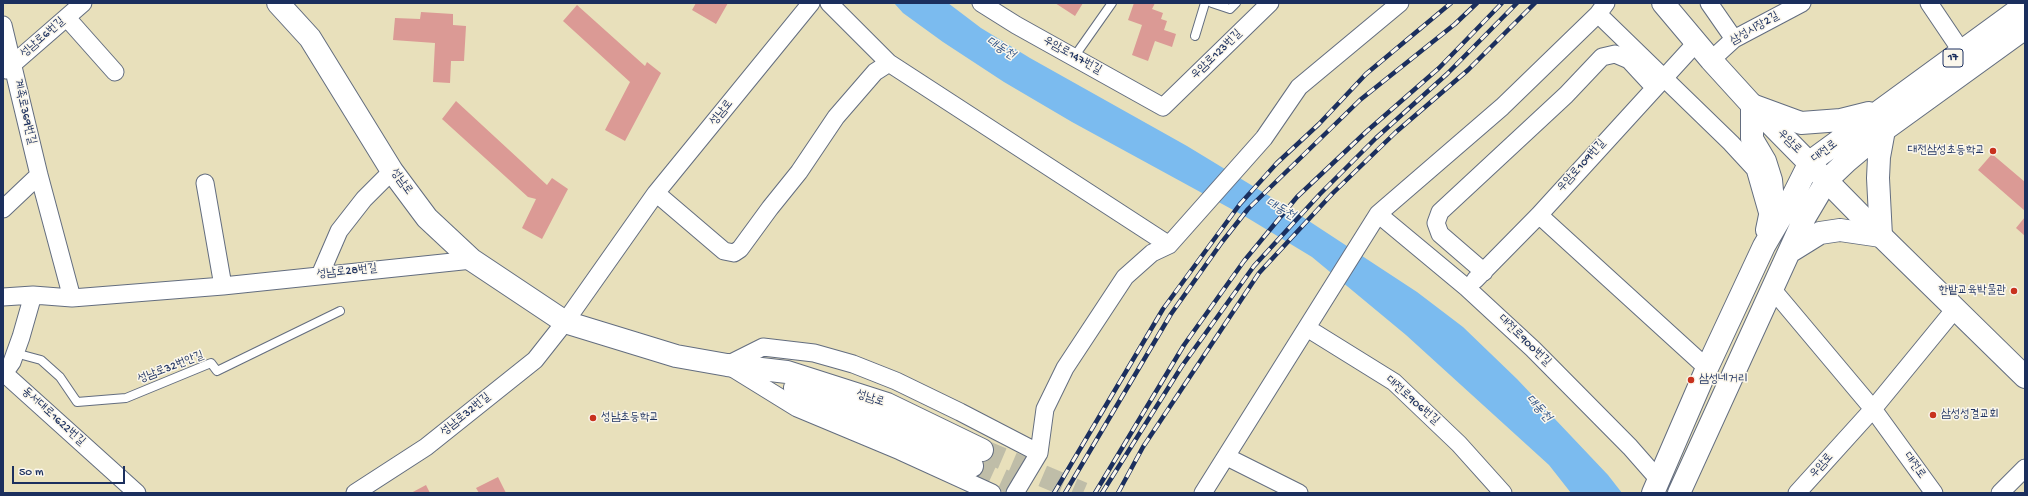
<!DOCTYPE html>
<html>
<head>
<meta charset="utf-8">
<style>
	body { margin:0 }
	#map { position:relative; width:2028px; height:496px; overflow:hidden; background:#e8e0bb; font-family:"Gochi Hand",sans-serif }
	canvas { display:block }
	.frame { position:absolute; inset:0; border:4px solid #1b2f5e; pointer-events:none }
	.scale { position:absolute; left:12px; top:466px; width:113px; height:18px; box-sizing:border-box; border:2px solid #1b2f5e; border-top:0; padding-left:5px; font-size:12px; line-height:14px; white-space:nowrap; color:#1b2f5e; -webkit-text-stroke:3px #fbf7ec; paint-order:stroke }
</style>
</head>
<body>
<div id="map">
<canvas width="2028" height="496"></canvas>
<div class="frame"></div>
<div class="scale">50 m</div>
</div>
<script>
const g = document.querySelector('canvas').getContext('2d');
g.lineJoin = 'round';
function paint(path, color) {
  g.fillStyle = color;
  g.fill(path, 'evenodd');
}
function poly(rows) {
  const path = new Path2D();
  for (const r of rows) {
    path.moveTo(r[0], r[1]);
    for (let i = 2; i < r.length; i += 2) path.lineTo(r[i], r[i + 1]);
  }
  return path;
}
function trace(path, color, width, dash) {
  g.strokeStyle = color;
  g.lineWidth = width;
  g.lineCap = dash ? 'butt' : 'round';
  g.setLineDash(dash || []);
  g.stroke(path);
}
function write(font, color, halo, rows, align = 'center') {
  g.font = font + ' "Gochi Hand","Poor Story",sans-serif';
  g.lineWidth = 3;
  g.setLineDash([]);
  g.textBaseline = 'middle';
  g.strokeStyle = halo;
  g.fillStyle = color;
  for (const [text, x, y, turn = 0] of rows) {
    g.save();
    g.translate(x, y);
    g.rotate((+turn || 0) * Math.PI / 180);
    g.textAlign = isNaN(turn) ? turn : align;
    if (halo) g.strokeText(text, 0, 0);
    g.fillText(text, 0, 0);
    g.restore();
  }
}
paint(poly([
	[894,3,948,3,981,28,1030,58,1187,146,1289,208,1417,292,1463,327,1517,379,1608,475,1622,493,1571,493,1549,465,1406,335,1312,257,1246,217,1072,122,1004,82,943,42,903,13]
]), '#7bbbef');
paint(poly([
	[696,3,728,3,716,24,692,10],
	[1055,3,1083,3,1075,16],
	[1134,3,1155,3,1152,9,1163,13,1161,19,1167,21,1164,30,1176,34,1172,47,1155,41,1148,61,1132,55,1142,25,1128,20],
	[577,5,645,66,647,62,661,73,625,141,605,130,630,82,563,21],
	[421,12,453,14,453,25,466,26,464,61,451,61,450,83,433,82,435,43,393,40,395,18,420,19],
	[456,101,547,185,552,178,568,189,542,239,522,228,536,199,528,197,442,119],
	[1992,154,2025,182,2025,211,1978,170],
	[2025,217,2025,236,2016,228],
	[498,477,506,493,479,493,476,488],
	[426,485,430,493,411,493]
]), '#db9a95');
trace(poly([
	[982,450,1083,493],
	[972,466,1032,493]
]), '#bfbda8', 22, [22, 11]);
const lane = poly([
	[1212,3,1230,9,1236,3],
	[1195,36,1205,3],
	[1074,57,1112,3],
	[15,353,41,360,60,377,77,402,126,398,211,363,217,371,340,311]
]);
const street = poly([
	[829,3,889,63,1169,245],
	[981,3,1016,25,1163,107,1270,3],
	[1709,3,1734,39],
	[1929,3,1962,52],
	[1598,14,1731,143,1755,169,1767,211],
	[67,18,115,72],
	[3,25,39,175,72,298],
	[1711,60,1734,39,1802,3],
	[6,70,83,3],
	[205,183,223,286],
	[656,193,724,251,734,253,740,249,770,208,799,172,836,117,875,72,889,63],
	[3,209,39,175],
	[1378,214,1467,288,1533,349,1630,447,1659,480],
	[1539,215,1707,368],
	[1484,272,1440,234,1436,223,1440,212,1566,95,1602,57,1615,54,1629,60,1654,87],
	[320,275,339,231,364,199,392,171],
	[1475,280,1539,215,1696,43],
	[1773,290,1873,409,1934,493],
	[3,297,33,295,72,298,223,286,472,260],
	[1307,328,1394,382,1459,444,1503,493],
	[727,365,763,347,814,353,853,364,896,381,960,412,1039,453],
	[729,366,797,408,900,451,992,493],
	[5,374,137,493],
	[3,375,12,362,21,337,33,295],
	[1227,457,1299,493],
	[355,493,426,447,535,360,565,322,656,193,811,3],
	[1015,493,1039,453,1045,409,1065,368,1125,277,1152,253,1169,245,1264,138,1299,87,1400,3],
	[1203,493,1378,214,1502,107,1598,14,1606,3],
	[1797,493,1873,409,1955,309],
	[2000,493,2025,468]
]);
const secondary = poly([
	[278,3,310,38,392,171,427,218,472,260,565,322,676,356,727,365,787,372,887,404,982,450],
	[1663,3,1711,60,1752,105,1881,236,2025,377],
	[795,388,879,422,972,466]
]);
const primary = poly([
	[1767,230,1773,201,1771,180,1765,161,1752,139,1752,105,1801,123,1841,120,1869,113],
	[1791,251,1820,233,1840,230,1881,236,1878,178,1879,157,1884,130],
	[1653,493,1707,368,1764,246,1791,200,1810,162,2025,5],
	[1679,493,1805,217,1827,180,1847,161,1884,130,2025,28]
]);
trace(lane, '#636d7f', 10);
trace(street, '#636d7f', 19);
trace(secondary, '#636d7f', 24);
trace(primary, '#636d7f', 24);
trace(lane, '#fff', 8);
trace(street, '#fff', 17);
trace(secondary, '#fff', 22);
trace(primary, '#fff', 22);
const rail = poly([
	[1054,493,1163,309,1240,204,1277,163,1319,124,1366,74,1451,3],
	[1065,493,1171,314,1222,242,1248,209,1360,100,1455,24,1477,3],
	[1095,493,1184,345,1244,261,1297,197,1367,131,1439,68,1502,3],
	[1102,493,1182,366,1254,266,1320,194,1376,138,1447,74,1517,3],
	[1118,493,1143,447,1259,273,1333,193,1396,132,1468,70,1535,3]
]);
trace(rail, '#1b2f5e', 4.5);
trace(rail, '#fbf7ec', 3, [9]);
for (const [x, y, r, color] of [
	[1993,151,4,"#c8321e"],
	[2014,291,4,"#c8321e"],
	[1691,380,4,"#c8321e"],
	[1933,415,4,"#c8321e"],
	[593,418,4,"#c8321e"]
]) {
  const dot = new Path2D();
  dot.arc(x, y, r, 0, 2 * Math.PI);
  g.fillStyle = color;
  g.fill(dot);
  trace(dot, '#fbf7ec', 1.5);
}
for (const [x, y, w] of [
	[1953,58,20]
]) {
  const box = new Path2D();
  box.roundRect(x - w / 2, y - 9, w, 18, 3);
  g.fillStyle = '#fbf7ec';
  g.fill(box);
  trace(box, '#1b2f5e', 1);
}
write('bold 11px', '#1b2f5e', null, [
	["17",1953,58]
]);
write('12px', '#1b2f5e', '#fbf7ec', [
	["삼성시장2길",1755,29,-30],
	["성남로6번길",43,38,-41],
	["우암로123번길",1217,55,-44],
	["우암로147번길",1072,56,29],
	["계족로369번길",24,112,77],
	["성남로",722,113,-51],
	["우암로",1789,142,45],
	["대전로",1825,152,-38],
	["우암로109번길",1582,166,-48],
	["성남로",401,182,54],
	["성남로28번길",347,272,-6],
	["대전로900번길",1524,341,44],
	["성남로32번안길",171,368,-21],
	["성남로",870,399,18],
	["대전로906번길",1412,401,41],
	["성남로32번길",466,415,-39],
	["동서대로1622번길",53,417,42],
	["우암로",1822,466,-48],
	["대전로",1914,466,54]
]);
write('12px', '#1b2f5e', '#fbf7ec', [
	["대전삼성초등학교",1985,151,"right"],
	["한밭교육박물관",2006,291,"right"],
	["삼성네거리",1699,380],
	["삼성성결교회",1941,415],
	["성남초등학교",601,418]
], 'left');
write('italic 13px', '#38598a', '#fbf7ec', [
	["대동천",1000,49,32],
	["대동천",1280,210,29],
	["대동천",1538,409,47]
]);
</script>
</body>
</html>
